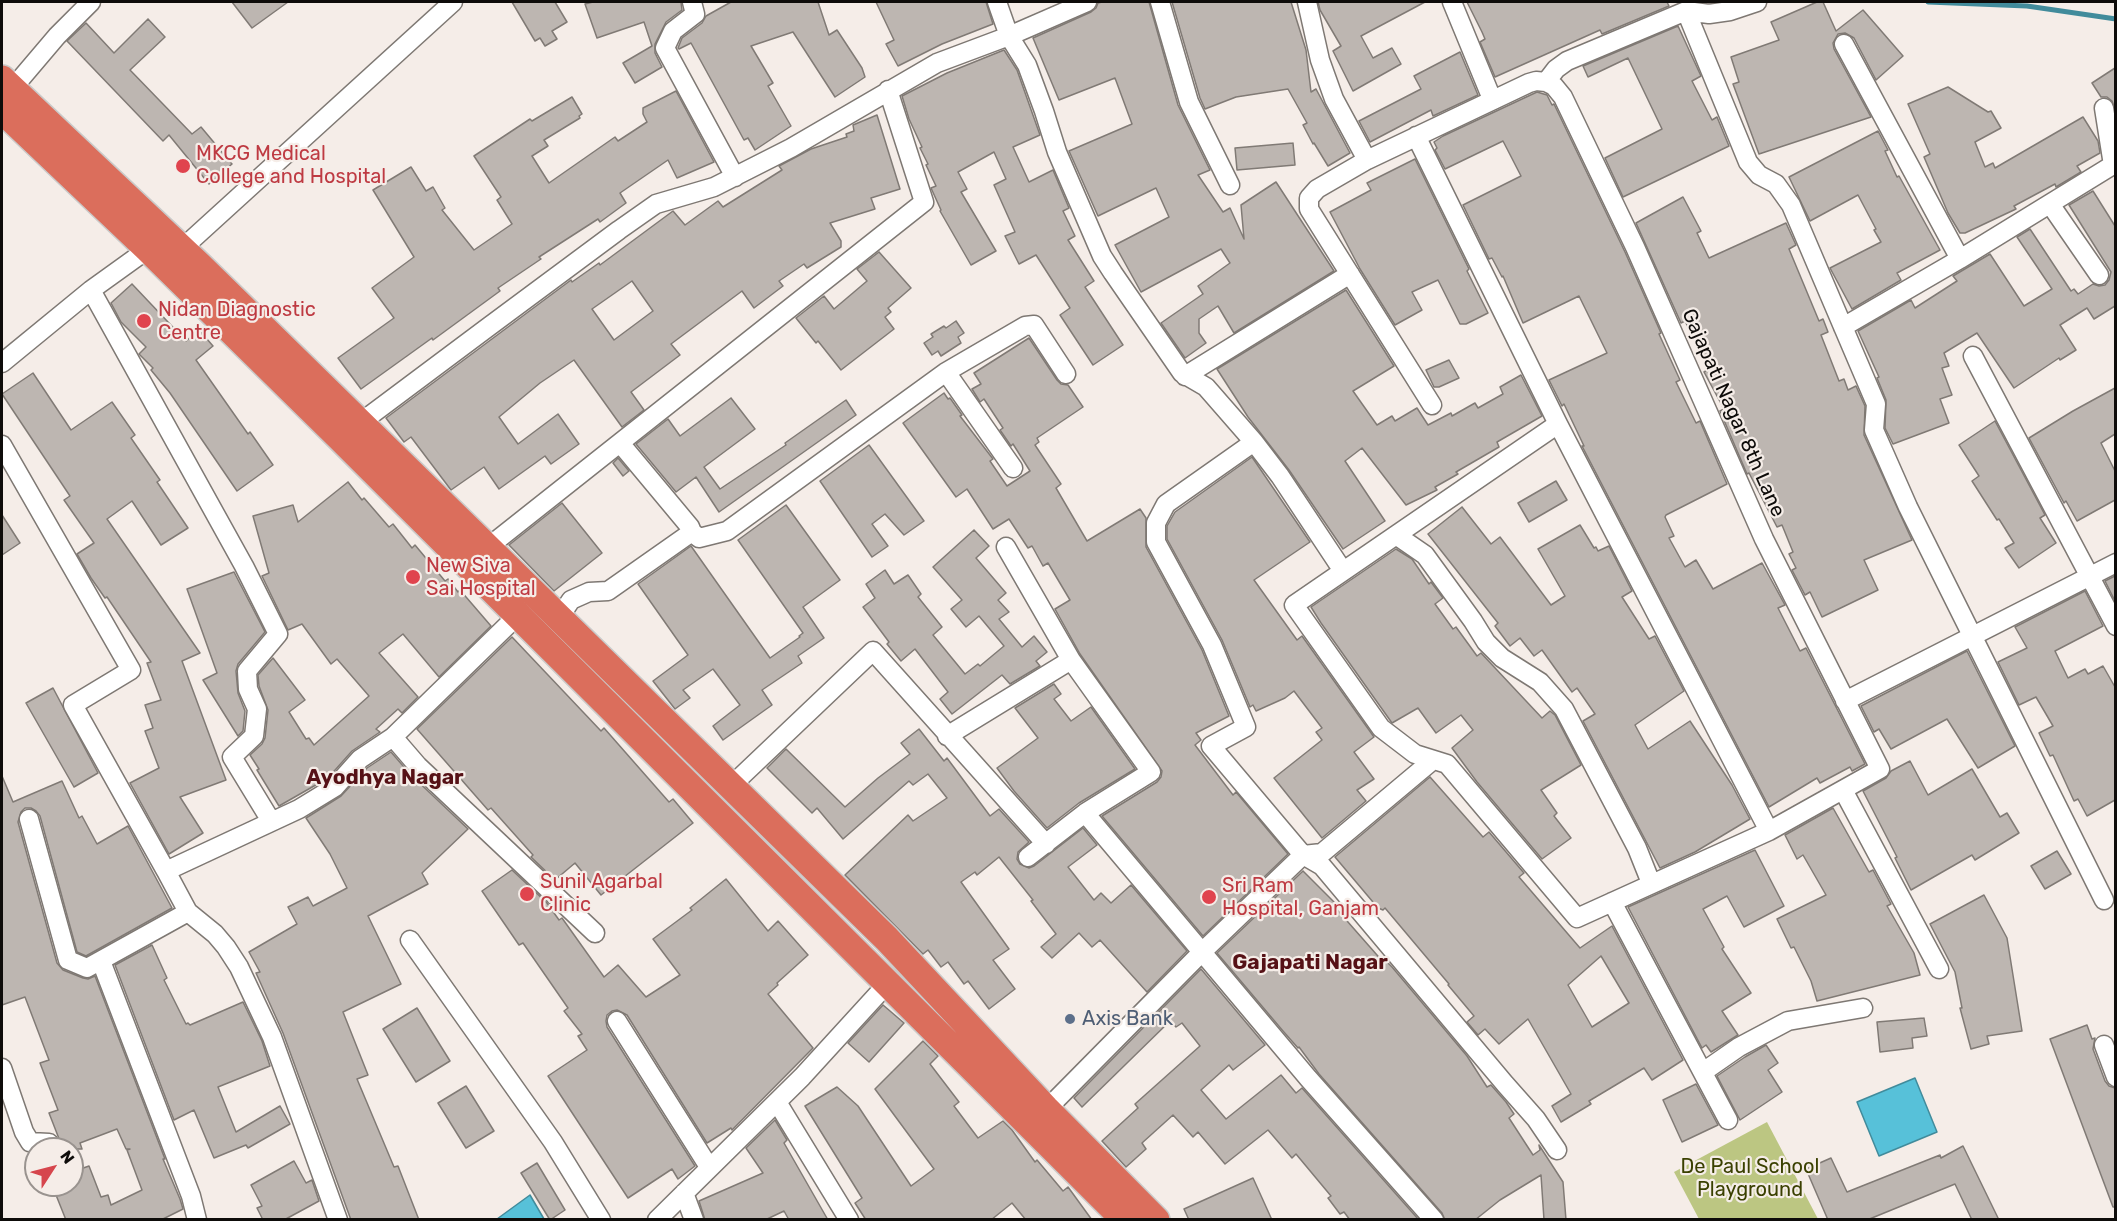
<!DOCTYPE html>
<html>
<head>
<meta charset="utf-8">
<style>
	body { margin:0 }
	#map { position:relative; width:2117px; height:1221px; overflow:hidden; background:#f5ede8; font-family:Rubik,sans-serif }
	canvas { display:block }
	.frame { position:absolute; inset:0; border:3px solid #0e0c0a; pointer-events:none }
	.north { position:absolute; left:24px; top:1137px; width:60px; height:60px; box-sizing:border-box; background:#f5ede8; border:2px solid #99938f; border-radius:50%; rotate:54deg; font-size:16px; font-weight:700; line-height:24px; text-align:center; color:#0e0c0a }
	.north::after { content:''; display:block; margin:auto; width:21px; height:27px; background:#d6464d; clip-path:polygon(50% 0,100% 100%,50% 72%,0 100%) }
</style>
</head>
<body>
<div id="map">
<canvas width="2117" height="1221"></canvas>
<div class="frame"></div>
<div class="north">N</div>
</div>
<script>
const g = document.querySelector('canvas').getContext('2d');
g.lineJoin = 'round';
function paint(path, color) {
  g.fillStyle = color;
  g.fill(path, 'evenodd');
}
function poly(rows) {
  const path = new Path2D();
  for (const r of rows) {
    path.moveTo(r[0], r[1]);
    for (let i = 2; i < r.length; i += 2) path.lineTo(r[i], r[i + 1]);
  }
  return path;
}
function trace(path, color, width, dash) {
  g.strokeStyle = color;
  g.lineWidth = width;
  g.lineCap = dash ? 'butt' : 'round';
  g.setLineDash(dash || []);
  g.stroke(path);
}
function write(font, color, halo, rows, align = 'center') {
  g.font = font + ' Rubik,sans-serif';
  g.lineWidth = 4.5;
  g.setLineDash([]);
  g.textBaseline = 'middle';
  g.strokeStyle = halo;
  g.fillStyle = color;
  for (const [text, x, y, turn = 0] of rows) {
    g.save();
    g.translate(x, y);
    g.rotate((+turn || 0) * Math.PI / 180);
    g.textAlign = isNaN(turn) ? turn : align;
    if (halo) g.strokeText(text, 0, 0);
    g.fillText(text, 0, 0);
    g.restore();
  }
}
paint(poly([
	[1767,1122,1818,1219,1699,1219,1674,1172]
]), '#bcc682');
const water = poly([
	[1915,1078,1937,1132,1879,1156,1857,1102,1915,1078],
	[530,1195,544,1219,497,1219,530,1195]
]);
paint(water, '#57c1d9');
trace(water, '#418b9b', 1.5);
trace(poly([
	[1928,2,2027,6,2116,19]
]), '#418b9b', 5);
const building = poly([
	[232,2,288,2,252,28,232,2],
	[512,2,555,2,567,22,552,31,557,39,545,46,540,38,535,41,512,2],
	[593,2,681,2,682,10,666,22,655,44,655,53,662,67,635,83,623,63,652,46,644,22,597,38,585,4,593,2],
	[731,2,818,2,829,35,837,30,862,68,865,77,835,97,793,32,751,46,773,83,768,86,791,126,755,150,748,138,744,140,691,43,679,49,678,48,682,38,702,23,706,16,731,2],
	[876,2,986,2,993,24,942,44,898,66,886,44,894,40,876,2],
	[1102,2,1149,2,1178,105,1210,170,1198,175,1223,212,1230,208,1244,239,1241,205,1276,182,1334,271,1234,333,1218,306,1199,319,1199,333,1206,343,1185,358,1161,323,1203,294,1198,286,1230,263,1221,249,1141,292,1115,245,1169,217,1156,188,1098,216,1069,151,1132,124,1115,78,1059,100,1033,38,1091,12,1096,8,1098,3,1102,2],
	[1172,2,1291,2,1306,50,1311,92,1316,89,1350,153,1328,166,1314,143,1313,144,1303,125,1307,123,1288,89,1236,97,1205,109,1200,98,1172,2],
	[1318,2,1425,2,1361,36,1373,58,1392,48,1401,64,1353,91,1333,51,1341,46,1320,10,1318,2],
	[1467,2,1667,2,1669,6,1602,34,1600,30,1495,77,1480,42,1485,39,1482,32,1467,2],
	[1817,2,1823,2,1836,31,1863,10,1903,56,1876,80,1854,38,1845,33,1838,34,1833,43,1834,49,1871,117,1759,154,1733,84,1739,82,1731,57,1779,40,1771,22,1817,2],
	[148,19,165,37,130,70,192,134,201,127,232,164,209,184,169,135,163,141,67,41,86,23,114,53,148,19],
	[1678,26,1701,76,1692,81,1712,120,1717,117,1729,146,1623,197,1605,158,1662,129,1628,58,1588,77,1583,66,1678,26],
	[1004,50,1017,70,1040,135,1013,147,1029,182,1053,170,1069,208,1063,211,1075,236,1068,240,1094,281,1085,287,1123,345,1093,365,1060,315,1070,308,1036,255,1019,264,1005,236,1015,232,994,185,1006,179,994,152,958,172,967,189,961,192,996,251,971,265,940,211,941,210,931,188,936,186,926,165,928,164,920,148,922,147,909,119,902,96,947,73,1004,50],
	[1460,52,1478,95,1433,116,1431,110,1370,142,1359,121,1421,89,1414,76,1460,52],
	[2115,68,2115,109,2112,101,2107,97,2101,97,2092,83,2115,68],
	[1948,87,1988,112,1991,111,2001,128,1975,142,1985,167,1993,163,1995,168,2083,117,2098,141,2100,153,2077,166,2081,172,2056,187,2055,184,2014,206,2016,209,1965,233,1960,233,1948,213,1924,157,1930,154,1908,104,1948,87],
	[676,91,714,162,677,178,668,160,620,193,626,203,600,222,598,219,539,257,541,259,498,288,500,291,433,340,432,338,361,389,338,358,394,318,372,288,414,257,373,190,411,167,426,191,433,187,445,208,442,210,474,250,512,224,497,200,501,197,474,156,530,119,532,121,572,97,582,114,579,116,580,118,544,140,548,146,532,156,549,183,615,137,618,141,647,122,643,114,643,108,676,91],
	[1537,92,1547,95,1552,105,1554,104,1625,252,1661,333,1659,334,1680,380,1676,382,1696,423,1700,421,1727,484,1666,515,1665,517,1674,536,1669,538,1685,567,1696,560,1713,589,1762,563,1785,605,1778,608,1800,651,1806,648,1865,764,1852,771,1850,767,1820,783,1817,778,1769,807,1582,446,1584,446,1564,404,1562,406,1549,380,1607,353,1579,296,1523,323,1503,276,1502,277,1492,258,1489,259,1463,205,1521,176,1503,141,1445,169,1435,150,1437,148,1434,142,1443,136,1537,92],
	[877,115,900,189,871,198,875,209,830,223,841,241,841,247,807,268,804,264,779,281,783,286,754,308,742,291,671,344,680,355,631,392,644,410,622,427,574,360,540,383,499,417,518,444,558,414,579,444,551,464,545,456,499,489,484,467,451,490,411,437,404,442,386,418,571,280,572,282,599,263,600,265,673,211,685,225,718,201,723,207,782,170,779,166,811,149,847,137,846,134,854,131,853,125,877,115],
	[632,281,653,311,614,340,592,309,632,281],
	[1878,131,1888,150,1885,151,1897,177,1899,176,1940,250,1897,273,1901,280,1852,309,1830,268,1881,242,1874,230,1876,229,1858,195,1810,221,1789,177,1878,131],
	[1293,143,1295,165,1237,170,1235,148,1293,143],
	[1415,159,1469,269,1467,271,1488,313,1466,324,1460,324,1438,280,1412,292,1422,310,1395,325,1360,269,1330,212,1371,190,1367,183,1415,159],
	[2093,191,2115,226,2115,306,2094,319,2087,308,2060,325,2076,350,2060,360,2059,358,2014,388,1977,333,1944,353,1949,366,1942,368,1952,395,1940,399,1949,423,1893,444,1885,428,1886,400,1877,378,1879,377,1858,331,1911,300,1915,308,1957,281,1953,276,1990,254,2024,306,2052,289,2017,237,2030,229,2071,291,2074,289,2078,294,2093,284,2099,286,2105,285,2109,280,2111,272,2069,205,2093,191],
	[1683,197,1701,231,1697,233,1709,258,1786,223,1796,245,1789,249,1819,321,1823,319,1828,332,1821,335,1839,381,1844,379,1848,390,1856,386,1865,406,1864,435,1912,540,1864,560,1878,590,1822,617,1810,592,1805,595,1792,570,1796,568,1789,554,1793,552,1782,525,1777,527,1749,473,1747,474,1720,411,1724,409,1704,372,1709,369,1685,321,1681,323,1636,223,1683,197],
	[879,252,911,288,888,308,891,312,885,317,894,329,841,370,818,341,816,343,796,318,824,296,834,309,867,281,857,269,879,252],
	[132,284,186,341,199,330,213,346,196,360,248,434,250,432,273,465,237,491,170,393,151,370,153,368,139,354,146,347,121,322,111,303,132,284],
	[1346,290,1394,366,1353,391,1377,425,1392,416,1395,421,1417,408,1428,425,1451,413,1452,416,1475,403,1478,408,1503,394,1500,387,1521,375,1542,416,1497,442,1499,447,1456,472,1458,474,1435,487,1437,490,1406,505,1362,448,1345,461,1385,521,1343,549,1289,470,1248,417,1217,369,1346,290],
	[956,321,964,333,958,337,961,343,941,356,938,351,932,355,924,343,933,337,931,334,944,326,946,328,956,321],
	[1029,338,1057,380,1061,384,1068,385,1083,407,1037,438,1039,442,1035,445,1061,484,1056,488,1087,541,1140,509,1146,518,1146,547,1202,650,1229,716,1196,733,1201,740,1195,745,1233,795,1236,792,1288,854,1203,936,1102,816,1157,782,1161,777,1162,771,1080,654,1055,609,1070,600,1048,563,1043,566,1032,546,1028,548,1009,519,993,529,967,489,956,497,903,423,944,393,948,399,950,398,962,415,960,416,993,459,990,461,1007,486,1030,471,1013,444,1011,446,1000,430,1003,428,984,399,980,402,972,389,981,384,974,373,1029,338],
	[1449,360,1459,378,1439,387,1434,387,1426,370,1449,360],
	[33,373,71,430,112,402,135,435,131,438,160,480,157,482,188,528,161,545,132,501,107,519,200,653,182,661,226,780,180,797,203,833,169,854,130,783,159,768,145,731,153,728,145,705,161,700,147,663,151,662,107,597,105,598,91,578,77,554,94,543,64,500,70,496,2,394,33,373],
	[2115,388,2115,434,2101,443,2115,471,2115,500,2077,521,2066,501,2064,503,2029,438,2073,411,2115,388],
	[731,398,755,429,704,467,720,489,786,445,785,443,846,400,856,415,719,512,696,477,676,492,636,444,668,419,680,436,731,398],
	[1995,421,2045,515,2040,518,2056,543,2019,568,2005,548,2014,543,1999,519,1997,520,1972,481,1979,476,1959,445,1995,421],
	[869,445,924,521,904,535,885,514,872,524,888,546,872,557,820,481,869,445],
	[1252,457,1310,542,1254,580,1297,640,1302,636,1374,737,1354,752,1374,779,1357,790,1366,801,1322,838,1274,778,1322,740,1316,732,1322,728,1294,691,1285,698,1256,711,1253,705,1250,707,1222,640,1167,539,1167,526,1175,512,1252,457],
	[618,458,629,471,623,476,613,463,618,458],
	[1556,481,1567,500,1529,522,1518,503,1556,481],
	[348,482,362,500,364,498,389,527,393,524,412,548,415,545,445,581,448,579,458,592,460,590,491,626,439,677,403,634,379,653,418,697,402,713,398,709,376,729,380,732,352,751,328,778,279,806,257,770,259,769,250,755,262,744,265,738,268,710,259,686,258,675,273,658,305,700,289,712,306,739,309,738,314,745,369,696,337,659,331,664,302,624,288,630,262,576,269,573,253,516,293,505,298,522,348,482],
	[562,503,602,553,554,591,509,545,562,503],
	[786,505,840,580,803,607,824,638,798,656,802,663,762,690,772,705,723,740,713,726,740,705,713,669,683,690,690,698,675,709,653,681,688,655,638,584,691,546,770,658,800,637,799,636,803,633,738,540,786,505],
	[1462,507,1491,544,1500,537,1551,605,1565,596,1538,549,1580,525,1594,548,1596,547,1598,551,1609,546,1632,591,1622,597,1649,639,1655,636,1684,691,1635,725,1648,749,1690,721,1732,785,1750,819,1695,852,1660,868,1583,721,1595,714,1577,688,1572,692,1542,650,1534,656,1520,638,1510,646,1495,626,1498,623,1428,534,1462,507],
	[2,515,20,543,2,555,2,515],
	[974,530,989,546,976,558,1006,593,998,600,1009,612,999,619,1022,647,1034,636,1047,652,1036,661,1040,666,1010,684,1002,675,952,714,940,699,948,692,915,649,901,661,887,644,889,642,863,607,875,598,866,584,885,570,894,584,908,575,921,594,918,597,942,627,933,635,965,674,978,664,980,666,1004,646,979,616,966,627,951,609,962,600,933,567,974,530],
	[1396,549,1412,559,1429,584,1431,582,1443,598,1435,604,1453,629,1456,627,1477,656,1481,653,1542,718,1550,711,1555,715,1581,765,1541,790,1557,813,1554,816,1571,838,1542,859,1477,782,1452,748,1473,730,1461,715,1436,733,1418,708,1392,723,1321,623,1311,607,1396,549],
	[234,572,265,632,238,664,236,671,238,693,245,711,243,731,238,736,203,680,217,673,187,589,234,572],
	[2115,576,2115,601,2105,581,2115,576],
	[2085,591,2103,626,2055,651,2068,678,2085,669,2088,674,2103,666,2115,687,2115,800,2087,816,2078,799,2074,801,2053,755,2050,756,2039,733,2053,726,2036,697,2019,705,1998,662,2027,648,2015,627,2085,591],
	[512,637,601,731,604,728,669,802,673,799,693,823,601,895,575,863,555,880,531,857,533,855,491,808,488,810,417,729,512,637],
	[1967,651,2015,746,1978,768,1947,719,1891,749,1879,729,1874,732,1861,706,1967,651],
	[1054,684,1061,694,1054,699,1071,721,1091,707,1135,769,1079,803,1047,828,1014,791,997,768,1038,738,1015,708,1054,684],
	[53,688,98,773,74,787,26,703,53,688],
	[919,729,944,761,947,758,990,816,999,809,1029,842,1018,852,1017,859,1020,864,1029,868,1034,866,1083,828,1097,845,1068,867,1094,900,1101,893,1111,903,1131,885,1187,951,1147,992,1100,940,1092,947,1079,933,1052,958,1041,947,1056,934,1031,901,1033,900,999,857,977,875,975,872,961,882,1009,949,993,960,1015,989,989,1009,968,981,964,984,948,962,941,967,928,950,923,954,845,875,908,815,913,821,947,798,928,774,913,785,909,781,843,839,817,808,812,813,767,768,786,749,845,807,878,778,910,754,901,743,919,729],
	[391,752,410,774,468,829,422,873,428,884,368,916,401,984,343,1012,368,1075,357,1079,394,1167,398,1166,419,1220,351,1220,283,1033,256,973,260,972,249,952,297,924,288,907,308,897,313,906,347,888,330,854,306,818,341,796,367,768,391,752],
	[1910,761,1928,795,1972,769,2000,817,2007,813,2019,833,1975,860,1972,855,1911,890,1895,858,1897,857,1863,791,1886,778,1891,771,1910,761],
	[2,776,13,802,62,781,79,818,82,816,97,844,128,826,172,908,86,956,77,952,40,816,36,811,31,808,25,808,21,812,18,822,57,963,63,970,83,978,88,979,95,976,165,1159,163,1159,180,1199,183,1209,161,1220,66,1220,52,1185,72,1185,72,1172,89,1166,101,1197,108,1195,111,1205,142,1190,127,1150,130,1149,126,1149,117,1129,80,1143,82,1149,63,1149,49,1113,58,1110,40,1063,49,1060,25,997,2,1005,2,776],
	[1430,777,1483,837,1489,832,1524,873,1519,877,1580,948,1612,926,1683,1060,1652,1080,1644,1068,1589,1101,1591,1104,1561,1122,1552,1106,1571,1094,1528,1019,1499,1044,1485,1029,1478,1035,1467,1022,1474,1016,1448,985,1449,984,1385,908,1383,910,1378,908,1335,857,1430,777],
	[1601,956,1629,1003,1592,1027,1568,985,1601,956],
	[1833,808,1869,872,1873,870,1891,904,1887,906,1914,953,1920,975,1817,1001,1811,981,1794,947,1791,948,1777,919,1826,895,1803,855,1797,859,1785,835,1833,808],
	[1755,850,1784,906,1744,927,1727,896,1703,909,1724,947,1722,949,1751,993,1722,1011,1738,1035,1711,1052,1706,1045,1702,1048,1628,907,1755,850],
	[2057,851,2071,874,2045,889,2031,866,2057,851],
	[512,870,547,903,559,920,562,918,604,977,618,965,646,997,680,975,653,939,692,910,690,908,726,879,768,931,778,921,808,955,777,983,778,985,768,994,813,1048,732,1130,731,1128,707,1143,627,1015,617,1010,612,1011,607,1015,606,1021,607,1027,695,1166,678,1179,672,1169,628,1198,548,1076,587,1050,578,1036,582,1034,564,1011,568,1008,523,943,519,945,482,891,512,870],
	[1303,871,1335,903,1333,905,1384,963,1386,961,1392,967,1467,1056,1487,1087,1491,1085,1506,1102,1514,1114,1509,1118,1533,1155,1540,1150,1539,1145,1563,1182,1566,1220,1544,1220,1541,1175,1500,1200,1475,1220,1445,1220,1442,1213,1319,1074,1299,1047,1298,1048,1283,1031,1217,953,1303,871],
	[1984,895,2007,938,2022,1031,1987,1036,1989,1044,1971,1049,1960,1008,1962,1008,1955,972,1930,924,1984,895],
	[152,945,167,978,164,980,186,1024,188,1023,190,1025,243,1002,262,1041,270,1066,218,1087,236,1132,280,1106,290,1124,248,1148,246,1145,214,1158,194,1110,174,1120,115,965,152,945],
	[1201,969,1265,1045,1233,1070,1229,1065,1201,1090,1226,1119,1281,1075,1296,1093,1302,1088,1419,1220,1350,1220,1344,1212,1340,1214,1328,1198,1331,1196,1296,1154,1292,1158,1268,1130,1225,1164,1198,1132,1193,1137,1173,1115,1142,1143,1146,1149,1126,1167,1102,1141,1138,1108,1135,1104,1200,1046,1182,1023,1176,1027,1170,1021,1082,1107,1074,1098,1201,969],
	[883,1005,904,1023,869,1062,848,1043,883,1005],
	[417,1008,450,1061,416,1082,383,1029,417,1008],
	[1924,1018,1927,1036,1912,1038,1913,1048,1880,1052,1877,1022,1924,1018],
	[2087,1025,2092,1039,2095,1038,2093,1049,2105,1081,2109,1086,2115,1088,2115,1207,2113,1207,2050,1039,2087,1025],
	[923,1041,938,1056,930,1064,959,1102,954,1106,978,1138,1003,1121,1012,1130,1035,1162,1037,1160,1063,1191,1068,1187,1092,1220,1026,1220,1012,1203,991,1220,866,1220,855,1203,862,1198,805,1106,837,1087,858,1106,911,1186,934,1169,875,1089,923,1041],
	[1766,1045,1778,1063,1768,1070,1782,1092,1740,1120,1717,1076,1745,1057,1766,1045],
	[1696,1084,1718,1125,1682,1142,1663,1100,1696,1084],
	[466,1086,494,1131,466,1148,438,1103,466,1086],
	[775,1120,787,1140,784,1143,828,1220,789,1220,784,1211,765,1220,705,1220,699,1201,763,1173,746,1148,775,1120],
	[1963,1146,1999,1220,1972,1220,1955,1184,1867,1220,1828,1220,1806,1169,1831,1158,1847,1192,1940,1155,1941,1158,1963,1146],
	[294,1161,306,1183,312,1180,319,1201,284,1220,263,1220,257,1208,262,1206,251,1185,294,1161],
	[537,1163,565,1210,550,1220,521,1173,537,1163],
	[1253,1178,1272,1220,1189,1220,1184,1209,1253,1178]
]);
paint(building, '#bdb6b1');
trace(building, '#807a75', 1.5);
const minor = poly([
	[692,2,695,14,673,31,665,48,735,177],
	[997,2,1009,36,1027,65,1044,111,1057,152,1102,256,1113,273,1182,373,1206,387,1254,442,1280,476,1343,571],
	[1160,2,1189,102,1230,185],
	[1307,2,1320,60,1334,99,1367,160],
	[1452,2,1492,99],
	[1686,11,1709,14,1730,11,1757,2],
	[1844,44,1960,259],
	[1546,82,1556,69,1567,61,1686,11,1748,162,1759,175,1776,184,1791,205,1876,404,1874,430,1908,507,2104,900],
	[12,89,57,36,91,2],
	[1416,136,1558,424,1769,831],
	[2050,204,2099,275],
	[175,255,453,2],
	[91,290,244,566,278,634,247,671,248,689,257,709,254,736,232,757,271,821],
	[1843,327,1960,259,2113,165,2104,108],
	[1973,356,2116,626],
	[2,363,91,290,148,249,150,239],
	[946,372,1013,468],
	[1185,376,1350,274],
	[1432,405,1309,209,1309,198,1317,189,1367,160,1529,83,1536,81,1546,82,1554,86,1563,97,1635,247,1764,539,1880,769,1769,831,1577,918,1447,764,1415,754,1381,728,1294,605,1558,424],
	[353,430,360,423,487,328,619,230,656,204,714,187,791,148,937,63,1009,36,1087,2],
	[1254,442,1166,504,1156,523,1156,542,1212,645,1246,727,1211,746,1303,855,1322,866,1505,1084,1536,1119,1557,1150],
	[620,443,690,527,692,532,699,538,727,531,946,372,1025,326,1034,325,1066,374],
	[2,445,131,670,73,705,166,871],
	[1396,535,1425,555,1473,621,1486,642,1502,658,1540,682,1564,709,1637,848,1651,883],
	[487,548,924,202,888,90],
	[559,618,571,600,589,592,608,591,692,532],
	[1071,660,1151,772,1085,813],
	[1845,701,2116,563],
	[947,736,1071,660,1006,547],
	[393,737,418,766,595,933],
	[731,786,873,651,1046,844],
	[1843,790,1939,969],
	[29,819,68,960,87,968,188,912],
	[1028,857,1085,813,1308,1078,1434,1220],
	[1612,902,1728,1120],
	[410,940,553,1142,601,1220],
	[101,961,191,1196,197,1220],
	[617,1021,709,1167],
	[2104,1045,2116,1077],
	[2,1068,24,1132,30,1142,49,1143],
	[1703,1072,1739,1047,1788,1021,1863,1008],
	[777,1102,849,1220],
	[1040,1116,1202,952,1303,855,1322,853,1433,760],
	[684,1193,694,1220],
	[338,1220,272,1037,239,967,226,947,215,934,188,912,166,871,299,809,335,787,360,759,393,737,518,615],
	[657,1220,802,1077,887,984]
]);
const highway = poly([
	[2,79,200,266,887,939,1046,1109,1156,1220],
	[2,110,148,249,338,436,1125,1220]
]);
trace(minor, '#7e7873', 21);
trace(highway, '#cacac9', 30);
trace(minor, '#fff', 18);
trace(highway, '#db6e5c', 27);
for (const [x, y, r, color] of [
	[183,166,8,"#e0444e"],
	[144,321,8,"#e0444e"],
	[413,577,8,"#e0444e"],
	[527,894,8,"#e0444e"],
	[1209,897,8,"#e0444e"],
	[1070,1019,6,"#5c6f8a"]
]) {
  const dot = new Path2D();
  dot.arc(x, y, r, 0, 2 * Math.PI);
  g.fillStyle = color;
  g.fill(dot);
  trace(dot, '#f5ede8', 2);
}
write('20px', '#be3a42', '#f5ede8', [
	["MKCG Medical",196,154],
	["College and Hospital",196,177],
	["Nidan Diagnostic",158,310],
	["Centre",158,333],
	["New Siva",426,566],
	["Sai Hospital",426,589],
	["Sunil Agarbal",540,882],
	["Clinic",540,905],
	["Sri Ram",1222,886],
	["Hospital, Ganjam",1222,909]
], 'left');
write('20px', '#0e0c0a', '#f5ede8', [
	["Gajapati Nagar 8th Lane",1733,413,66]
]);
write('20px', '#4e5e75', '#f5ede8', [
	["Axis Bank",1082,1019]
], 'left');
write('20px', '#3a4001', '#f5ede8', [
	["De Paul School",1750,1167],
	["Playground",1750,1190]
]);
write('bold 21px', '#561116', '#f5ede8', [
	["Ayodhya Nagar",385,778],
	["Gajapati Nagar",1310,963]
]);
</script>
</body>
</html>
